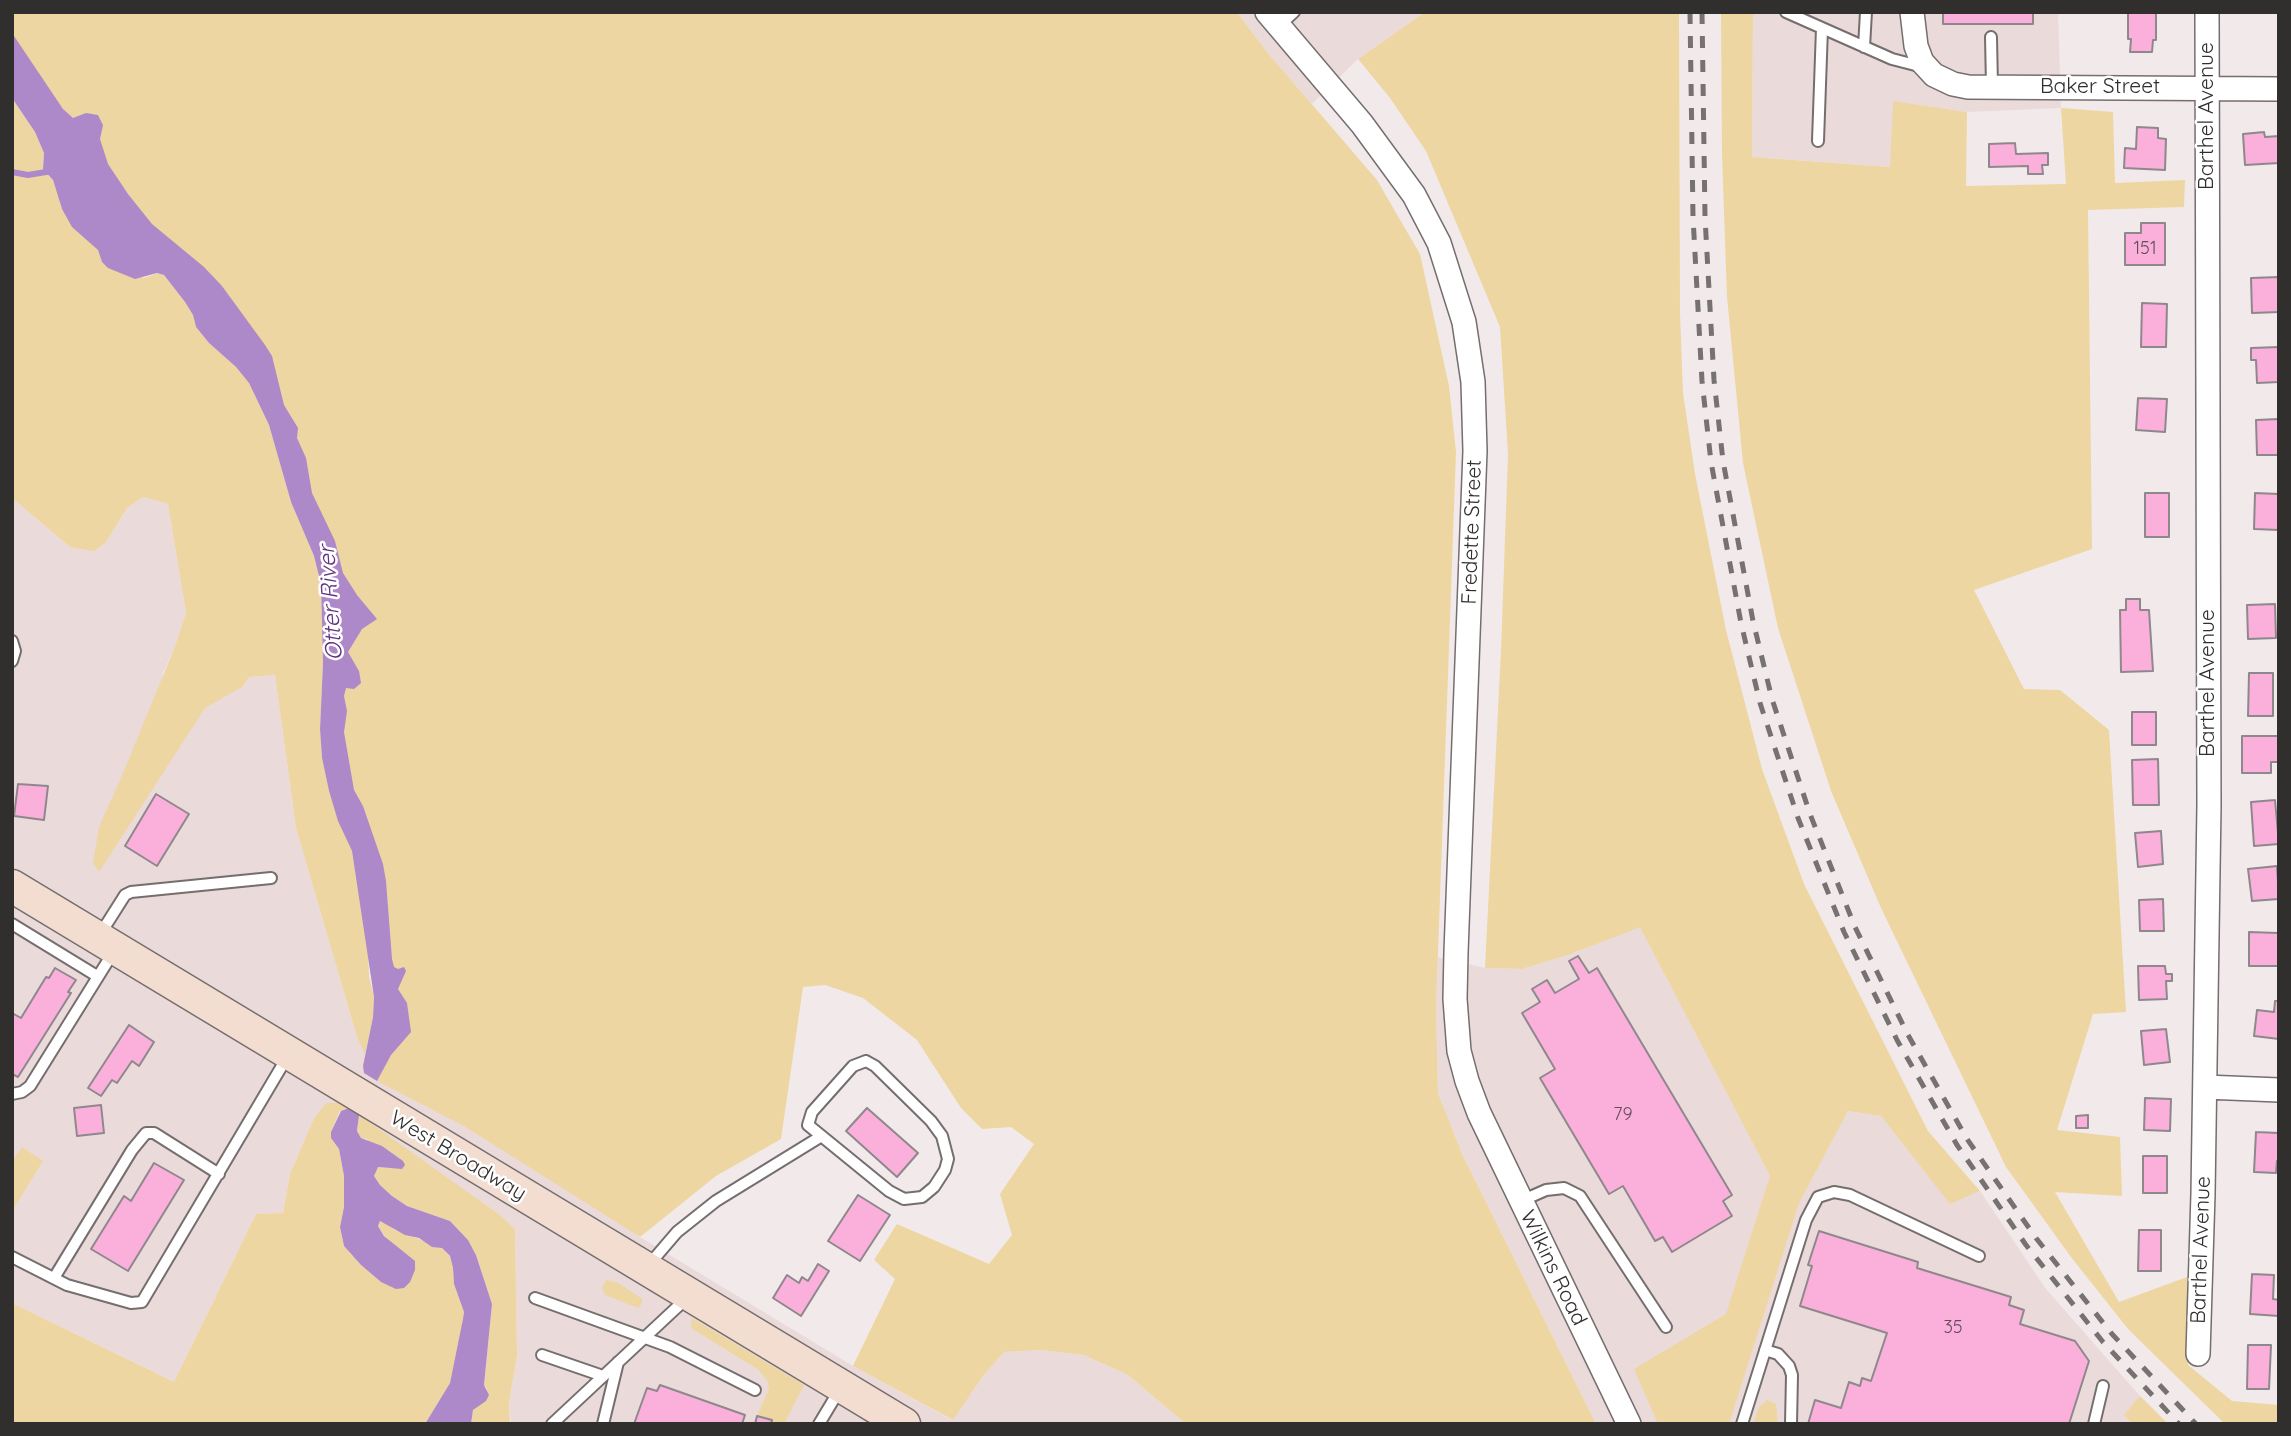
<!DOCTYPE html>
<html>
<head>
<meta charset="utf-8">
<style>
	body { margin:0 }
	#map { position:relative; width:2291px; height:1436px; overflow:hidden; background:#f2eaea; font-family:Quicksand,sans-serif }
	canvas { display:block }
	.frame { position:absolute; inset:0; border:14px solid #312e2e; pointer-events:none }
</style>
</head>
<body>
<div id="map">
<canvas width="2291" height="1436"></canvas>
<div class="frame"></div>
</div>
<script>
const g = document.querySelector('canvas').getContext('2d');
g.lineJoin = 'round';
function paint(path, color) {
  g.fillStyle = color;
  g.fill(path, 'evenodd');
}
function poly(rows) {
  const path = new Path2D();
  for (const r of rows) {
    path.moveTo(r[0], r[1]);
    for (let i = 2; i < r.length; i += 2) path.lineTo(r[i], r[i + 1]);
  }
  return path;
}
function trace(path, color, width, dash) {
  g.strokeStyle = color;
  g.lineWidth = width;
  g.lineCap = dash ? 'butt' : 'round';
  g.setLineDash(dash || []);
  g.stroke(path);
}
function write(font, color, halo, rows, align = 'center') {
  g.font = font + ' Quicksand,sans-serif';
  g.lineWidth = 5;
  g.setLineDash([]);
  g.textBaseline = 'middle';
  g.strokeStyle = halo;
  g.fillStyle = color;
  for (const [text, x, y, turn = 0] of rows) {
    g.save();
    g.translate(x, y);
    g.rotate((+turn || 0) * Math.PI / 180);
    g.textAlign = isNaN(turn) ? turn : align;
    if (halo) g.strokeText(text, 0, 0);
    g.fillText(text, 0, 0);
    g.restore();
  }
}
paint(poly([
	[1237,12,1425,12,1358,59,1312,104,1267,52],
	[1753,12,2058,12,2061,108,1967,112,1898,102,1891,167,1752,157],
	[143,497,168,504,186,613,174,649,162,675,241,687,249,677,275,675,296,828,357,1037,365,1055,640,1237,853,1366,952,1420,983,1376,1004,1352,1040,1350,1084,1355,1128,1375,1186,1424,511,1424,509,1403,517,1356,515,1229,500,1215,332,1103,313,1120,290,1174,283,1213,256,1214,174,1382,12,1303,12,498,70,547,106,542,127,508],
	[1640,926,1770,1176,1799,1202,1848,1111,1881,1116,1950,1203,1980,1191,2046,1289,2140,1396,2168,1424,1596,1424,1463,1156,1438,1093,1436,1008,1438,957,1485,968,1522,969,1568,955]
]), '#ebdada');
paint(poly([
	[12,12,1237,12,1267,52,1377,180,1420,254,1449,386,1456,452,1436,1008,1438,1093,1463,1156,1596,1424,1186,1424,1128,1375,1084,1355,1040,1350,1004,1352,983,1376,953,1420,853,1366,895,1279,874,1260,897,1224,989,1264,1012,1235,1000,1194,1034,1144,1011,1127,982,1129,961,1108,917,1040,863,998,825,985,803,987,781,1139,716,1176,640,1237,464,1126,377,1081,381,1072,389,1009,335,776,337,630,272,380,12,66],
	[1425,12,1679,12,1680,313,1683,393,1695,474,1726,630,1762,769,1804,884,1928,1131,1980,1191,1950,1204,1881,1116,1848,1111,1799,1203,1729,1424,1658,1424,1634,1369,1726,1314,1770,1176,1640,927,1568,955,1522,969,1485,968,1501,651,1508,454,1500,327,1426,151,1390,98,1358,59],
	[1721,12,1753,12,1752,157,1890,167,1893,101,1967,112,1966,186,2066,184,2061,108,2113,112,2115,183,2185,180,2184,207,2088,210,2092,549,1974,590,2024,689,2060,690,2109,730,2126,1012,2093,1014,2057,1130,2120,1137,2122,1196,2055,1192,2119,1302,2187,1277,2188,1365,2232,1401,2279,1405,2279,1424,2225,1424,2128,1329,2071,1257,2006,1167,1881,908,1831,791,1778,628,1743,463,1727,297,1722,155],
	[12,98,35,132,44,153,43,169,53,180,62,209,98,250,102,262,144,278,158,273,164,275,185,302,193,315,196,327,209,343,236,367,249,383,269,425,291,502,314,556,321,584,323,663,320,729,322,758,329,791,339,821,352,851,368,950,369,976,374,997,373,1017,365,1055,357,1037,296,828,275,675,249,677,242,687,205,708,99,872,93,863,99,827,121,778,174,649,186,613,168,504,143,497,127,508,106,542,94,551,70,547,12,498],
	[326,1103,341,1103,349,1108,340,1111,331,1132,331,1138,339,1149,344,1176,344,1207,340,1227,344,1246,361,1265,381,1282,395,1246,384,1235,378,1226,380,1221,385,1222,395,1230,442,1248,450,1257,453,1268,454,1284,464,1312,461,1335,450,1383,425,1424,12,1424,12,1303,174,1382,256,1214,283,1213,290,1174,313,1120],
	[359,1115,500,1215,515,1229,517,1356,509,1403,510,1424,471,1424,473,1410,479,1405,487,1389,484,1385,492,1304,476,1255,468,1240,450,1221,407,1206,392,1196,380,1185,374,1176,375,1171,378,1167,390,1168,367,1139,361,1138,357,1131],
	[22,1147,43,1161,12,1211,12,1162],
	[606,1280,618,1283,638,1296,642,1299,641,1305,638,1308,605,1295,602,1288],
	[692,1318,804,1385,784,1424,771,1424,772,1420,757,1416,769,1389,768,1382,759,1370,691,1328],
	[2140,1396,2168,1424,2133,1424,2124,1415],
	[1767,1400,1776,1404,1778,1424,1753,1424,1759,1407]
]), '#edd6a1');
paint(poly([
	[12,33,63,109,73,118,86,113,98,115,103,125,100,139,108,164,128,194,152,224,204,267,222,286,265,345,272,356,284,405,298,428,297,438,306,458,312,493,335,541,343,573,357,595,377,619,362,629,348,652,359,671,361,683,354,689,346,688,344,696,347,711,344,732,354,790,363,806,383,864,386,881,392,959,394,967,398,969,404,967,406,971,398,989,407,1003,411,1032,391,1055,377,1081,364,1073,363,1066,373,1017,374,997,352,851,338,821,329,791,322,758,320,729,323,663,321,584,314,556,291,502,269,425,249,383,236,367,209,343,196,327,193,315,185,302,164,275,157,273,135,279,108,268,102,262,98,250,72,227,62,209,53,180,43,169,44,153,35,132,12,98],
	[349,1108,359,1115,357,1131,361,1138,382,1146,403,1161,405,1165,402,1169,378,1167,374,1176,380,1185,392,1196,407,1206,450,1221,468,1240,476,1255,492,1304,484,1385,489,1395,486,1401,473,1410,471,1424,425,1424,450,1383,463,1319,464,1312,454,1284,453,1268,450,1256,442,1248,432,1247,419,1238,405,1235,380,1221,378,1226,384,1236,415,1261,415,1270,410,1282,404,1288,396,1289,381,1282,361,1265,344,1246,340,1227,344,1207,344,1176,339,1149,331,1138,331,1132,341,1111]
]), '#ad89ca');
trace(poly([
	[12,172,28,175,52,171]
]), '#ad89ca', 6);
const building = poly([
	[1943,12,2033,12,2033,24,1943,24,1943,12],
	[2128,12,2156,12,2156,40,2153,40,2152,52,2130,52,2131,39,2128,39,2128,12],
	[2137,127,2158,128,2158,138,2166,139,2165,170,2124,168,2125,148,2136,149,2137,127],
	[2264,132,2265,137,2279,136,2279,163,2245,165,2243,134,2264,132],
	[2015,143,2016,154,2048,153,2048,165,2042,165,2043,174,2028,174,2028,166,1989,167,1989,144,2015,143],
	[2141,223,2165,223,2165,265,2125,265,2125,233,2141,233,2141,223],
	[2279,277,2279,312,2252,313,2251,278,2279,277],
	[2142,303,2167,304,2166,347,2141,347,2142,303],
	[2279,347,2279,382,2257,383,2256,360,2251,360,2251,348,2279,347],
	[2138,398,2167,399,2165,432,2136,430,2138,398],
	[2279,419,2279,455,2257,455,2256,420,2279,419],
	[2145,493,2169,493,2169,537,2145,537,2145,493],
	[2255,493,2279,494,2279,530,2254,529,2255,493],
	[2126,599,2140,599,2140,610,2149,610,2153,671,2121,672,2120,610,2126,610,2126,599],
	[2275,604,2276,638,2248,639,2247,605,2275,604],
	[2249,673,2273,673,2273,716,2248,716,2249,673],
	[2132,712,2156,712,2156,745,2132,745,2132,712],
	[2242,736,2279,736,2279,762,2271,762,2271,773,2242,773,2242,736],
	[2158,759,2159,805,2133,805,2132,760,2158,759],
	[18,784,48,786,44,820,14,816,18,784],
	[156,794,189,814,157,866,125,846,156,794],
	[2275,800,2279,844,2254,846,2251,802,2275,800],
	[2161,831,2163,864,2138,867,2135,833,2161,831],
	[2277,866,2279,899,2252,901,2248,869,2277,866],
	[2163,899,2164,931,2140,931,2139,900,2163,899],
	[2249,932,2278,933,2278,966,2249,966,2249,932],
	[1578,956,1589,973,1597,968,1732,1195,1723,1201,1732,1216,1672,1252,1663,1237,1655,1241,1623,1186,1609,1194,1540,1078,1555,1069,1522,1013,1540,1002,1532,989,1547,980,1555,993,1579,979,1569,961,1578,956],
	[2138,966,2165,966,2166,974,2172,974,2172,981,2166,981,2167,999,2139,1000,2138,966],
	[55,968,76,980,68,992,71,993,18,1077,12,1074,12,1013,21,1018,46,977,49,978,55,968],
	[2275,1001,2279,1001,2279,1039,2254,1036,2257,1010,2274,1012,2275,1001],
	[129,1025,154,1042,139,1066,132,1061,117,1083,112,1080,101,1096,88,1088,129,1025],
	[2166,1029,2170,1062,2144,1065,2141,1031,2166,1029],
	[2145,1098,2171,1099,2170,1131,2144,1130,2145,1098],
	[101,1105,104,1133,77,1136,74,1108,101,1105],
	[867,1108,918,1153,897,1177,846,1131,867,1108],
	[2088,1115,2088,1128,2076,1128,2076,1116,2088,1115],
	[2256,1132,2279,1133,2279,1161,2277,1161,2276,1173,2254,1172,2256,1132],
	[2143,1156,2167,1156,2167,1193,2143,1193,2143,1156],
	[154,1163,184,1180,128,1271,91,1249,124,1196,131,1201,154,1163],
	[858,1195,890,1215,860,1261,828,1241,858,1195],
	[2139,1230,2161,1230,2161,1271,2138,1271,2139,1230],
	[1819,1231,1918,1262,1917,1268,2011,1297,2009,1305,2024,1310,2020,1324,2075,1341,2089,1361,2069,1424,1808,1424,1815,1400,1841,1408,1849,1382,1860,1386,1862,1378,1871,1381,1887,1333,1800,1306,1812,1266,1808,1265,1819,1231],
	[818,1264,829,1271,801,1316,773,1298,787,1275,799,1283,802,1277,808,1281,818,1264],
	[2252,1274,2274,1275,2273,1299,2279,1300,2279,1316,2250,1314,2252,1274],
	[2248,1345,2271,1345,2269,1389,2247,1389,2248,1345],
	[660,1385,745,1415,742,1424,634,1424,647,1388,657,1391,660,1385],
	[757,1416,772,1420,771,1424,755,1424,757,1416]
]);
paint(building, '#fab0db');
trace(building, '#8e888c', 2);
const lane = poly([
	[1786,12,1892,59,1923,67],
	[1279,26,1294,12],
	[1991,37,1992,87],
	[1864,47,1866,12],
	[1818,141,1822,28],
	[12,641,15,651,12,661],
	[12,924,97,976],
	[99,936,125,895,131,892,271,878],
	[866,1061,875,1066,931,1121,942,1136,948,1159,945,1170,934,1187,922,1197,904,1199,889,1191,808,1125,812,1112,853,1066,866,1061],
	[12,1094,22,1092,30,1086,114,951],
	[1521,1201,1546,1190,1564,1188,1580,1196,1666,1327],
	[12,1257,67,1285,131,1303,142,1302,289,1054],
	[647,1267,677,1232,716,1201,820,1137],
	[54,1278,132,1150,146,1133,154,1133,219,1174],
	[535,1298,670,1347,755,1390],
	[1765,1350,1778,1354,1789,1366,1792,1375,1791,1424],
	[542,1355,603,1376],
	[552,1424,688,1297],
	[603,1424,618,1362],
	[819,1424,840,1389],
	[1742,1424,1806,1220,1818,1197,1834,1192,1850,1195,1979,1256],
	[2094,1424,2103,1386]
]);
const street = poly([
	[1267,12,1362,124,1414,195,1439,243,1464,322,1473,382,1475,451,1456,952,1455,999,1459,1051,1467,1081,1479,1113,1629,1424],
	[1912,12,1916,46,1922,62,1934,75,1953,84,1968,87,2279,89],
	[2205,1087,2279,1090],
	[2198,1354,2203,1194,2209,805,2207,12]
]);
const secondary = poly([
	[12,886,904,1424]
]);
trace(lane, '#756e6e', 14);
trace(street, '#756e6e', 26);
trace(secondary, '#756e6e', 35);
trace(lane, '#fff', 10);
trace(street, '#fff', 23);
trace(secondary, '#f2ddd0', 32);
trace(poly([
	[1690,12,1693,217,1702,381,1711,462,1741,623,1760,703,1798,818,1844,932,1897,1040,1957,1145,2026,1245,2103,1342,2179,1424],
	[1702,12,1705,217,1714,380,1723,461,1753,621,1772,699,1810,814,1855,927,1908,1035,1967,1139,2036,1238,2112,1334,2196,1424]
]), '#767272', 5, [12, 12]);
write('18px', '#634e59', null, [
	["151",2145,249],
	["79",1623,1115],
	["35",1953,1328]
]);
write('21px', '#312e2e', '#fff', [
	["Baker Street",2100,87],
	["Barthel Avenue",2207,116,-90],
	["Fredette Street",1472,532,-88],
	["Barthel Avenue",2208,683,-90],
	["West Broadway",458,1156,31],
	["Barthel Avenue",2201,1250,-88],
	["Wilkins Road",1553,1268,64]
]);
write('italic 23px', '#613380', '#fff', [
	["Otter River",331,603,-94]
]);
</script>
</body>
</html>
